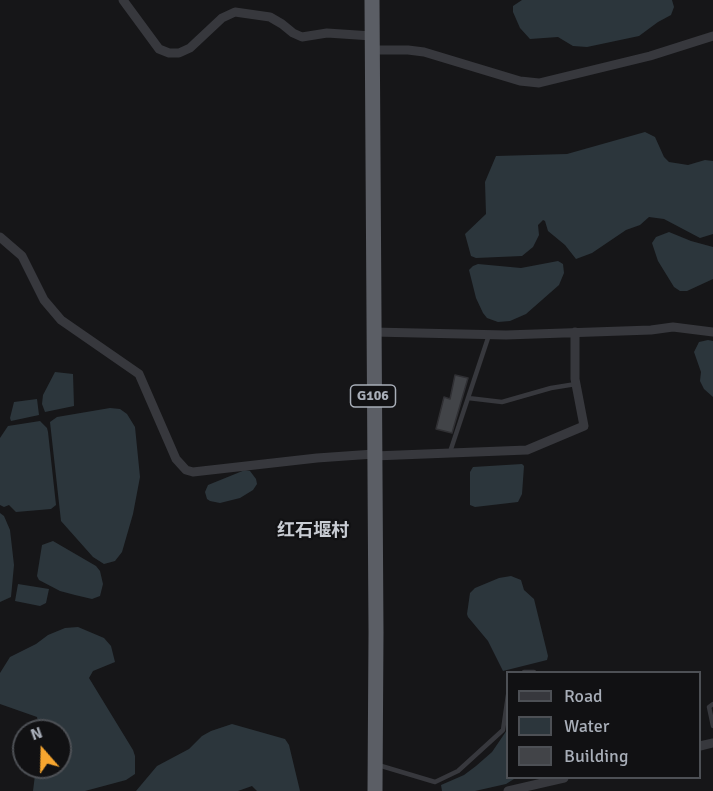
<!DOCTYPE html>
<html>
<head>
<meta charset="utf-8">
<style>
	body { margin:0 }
	#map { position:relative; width:713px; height:791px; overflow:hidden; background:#161618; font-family:Signika,sans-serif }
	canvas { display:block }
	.legend { position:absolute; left:506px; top:671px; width:195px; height:108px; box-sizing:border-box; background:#111113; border:2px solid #4d5055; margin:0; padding:8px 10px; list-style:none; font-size:18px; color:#a8aeb8 }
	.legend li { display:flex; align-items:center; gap:12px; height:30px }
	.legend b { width:30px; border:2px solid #4d5055 }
	.north { position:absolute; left:12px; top:719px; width:60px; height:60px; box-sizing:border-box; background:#111113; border:2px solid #4d5055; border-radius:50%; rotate:340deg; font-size:16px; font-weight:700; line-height:24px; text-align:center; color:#a8aeb8 }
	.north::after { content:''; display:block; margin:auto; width:21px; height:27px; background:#f7a62f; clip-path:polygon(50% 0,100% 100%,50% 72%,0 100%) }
</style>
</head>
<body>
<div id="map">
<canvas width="713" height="791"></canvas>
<ul class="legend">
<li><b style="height:8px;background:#37383d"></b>Road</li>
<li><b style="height:16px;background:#2c363c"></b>Water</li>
<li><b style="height:16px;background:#424448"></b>Building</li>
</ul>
<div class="north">N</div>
</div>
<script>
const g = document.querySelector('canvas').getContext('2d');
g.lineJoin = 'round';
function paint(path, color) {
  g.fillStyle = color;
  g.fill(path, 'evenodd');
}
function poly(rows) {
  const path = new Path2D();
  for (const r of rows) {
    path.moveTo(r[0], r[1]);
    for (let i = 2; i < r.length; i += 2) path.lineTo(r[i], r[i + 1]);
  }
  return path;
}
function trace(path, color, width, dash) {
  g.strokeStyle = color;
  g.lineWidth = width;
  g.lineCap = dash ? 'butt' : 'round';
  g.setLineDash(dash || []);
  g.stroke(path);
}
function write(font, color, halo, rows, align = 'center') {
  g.font = font + ' Signika,"Noto Sans SC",sans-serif';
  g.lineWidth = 4.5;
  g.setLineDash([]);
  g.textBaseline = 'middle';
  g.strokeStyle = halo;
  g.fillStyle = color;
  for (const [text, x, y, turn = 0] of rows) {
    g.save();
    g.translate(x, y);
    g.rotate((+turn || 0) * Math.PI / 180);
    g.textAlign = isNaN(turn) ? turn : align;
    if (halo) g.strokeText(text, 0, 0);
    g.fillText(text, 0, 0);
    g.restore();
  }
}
paint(poly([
	[522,0,672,0,674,7,671,15,658,22,639,36,587,47,573,46,558,37,530,39,520,28,513,12,513,6],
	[645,132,655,137,664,157,669,162,688,165,705,160,713,161,713,234,700,238,664,219,649,217,640,225,626,230,592,253,576,259,565,245,548,231,545,221,543,220,538,225,539,235,533,247,522,256,476,258,471,256,465,234,486,214,485,182,496,156,567,154],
	[669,232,691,241,713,247,713,279,687,291,680,291,674,287,658,261,652,243,656,237],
	[558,261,563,264,564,273,559,285,526,314,510,321,498,322,487,318,483,313,476,298,469,270,473,266,478,264,521,268],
	[708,340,713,341,713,397,704,389,700,381,701,372,694,352,699,342],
	[55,372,73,374,74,406,45,412,42,404,43,395],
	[37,399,39,415,11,421,10,418,14,402],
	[110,408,120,409,127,414,135,427,140,477,133,514,122,552,115,561,104,564,93,557,61,521,50,422,57,417],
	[40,421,47,428,48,432,56,505,51,509,16,512,9,505,4,507,0,505,0,438,8,426],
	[522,464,524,466,522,494,518,502,475,507,470,505,470,472,473,467],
	[245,470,250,471,256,479,257,484,253,490,240,498,220,503,210,501,207,499,205,492,208,485],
	[0,513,4,516,10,530,14,565,11,597,0,602],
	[53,541,96,566,100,571,103,584,100,596,92,599,75,595,60,591,39,580,37,576,42,545],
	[511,576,521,580,524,590,534,599,548,656,547,660,503,671,488,641,468,617,467,614,470,593,475,588,499,578],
	[18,584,49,589,46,603,40,606,15,601],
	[78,627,104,638,111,646,115,662,93,671,89,678,133,750,135,756,135,774,126,780,85,791,33,791,36,767,60,767,60,731,40,731,37,717,0,704,0,673,10,657,36,644,48,635,65,628],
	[232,724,285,739,289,745,300,791,257,791,252,786,238,791,136,791,157,766,189,749,202,736,211,731],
	[507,730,508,778,516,778,514,779,506,784,475,791,442,791,441,785,464,775,476,766,492,752]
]), '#2c363c');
const building = poly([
	[455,375,468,378,452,433,436,429,444,397,450,399,455,375]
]);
paint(building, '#424448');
trace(building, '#303034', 1.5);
trace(poly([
	[468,398,502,402,551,388,576,384],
	[450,452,489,335],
	[524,672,534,672],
	[713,704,709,707,713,726],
	[378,765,435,782,458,771,503,730,508,695]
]), '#37383d', 4.5);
trace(poly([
	[123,0,159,49,169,53,179,53,190,48,222,18,235,12,270,17,282,24,293,33,302,37,327,33,372,36],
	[372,50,408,50,424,52,520,81,539,83,650,56,713,36],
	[0,237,22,256,44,300,61,320,139,374,176,459,186,470,193,472,317,458,374,454],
	[373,332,506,335,651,330,673,327,713,332],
	[374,456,527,450,584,426,575,379,575,332],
	[700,746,713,743],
	[508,791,564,778]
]), '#37383d', 9);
trace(poly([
	[372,0,376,632,375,791]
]), '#5b5e65', 15);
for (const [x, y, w] of [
	[373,396,45]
]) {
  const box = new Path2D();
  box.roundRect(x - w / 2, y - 11, w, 22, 4.5);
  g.fillStyle = '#111113';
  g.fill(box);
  trace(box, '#a8aeb8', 1.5);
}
write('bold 14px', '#a8aeb8', null, [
	["G106",373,396]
]);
write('bold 18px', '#c9cdd4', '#111113', [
	["红石堰村",313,531]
]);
</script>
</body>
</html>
